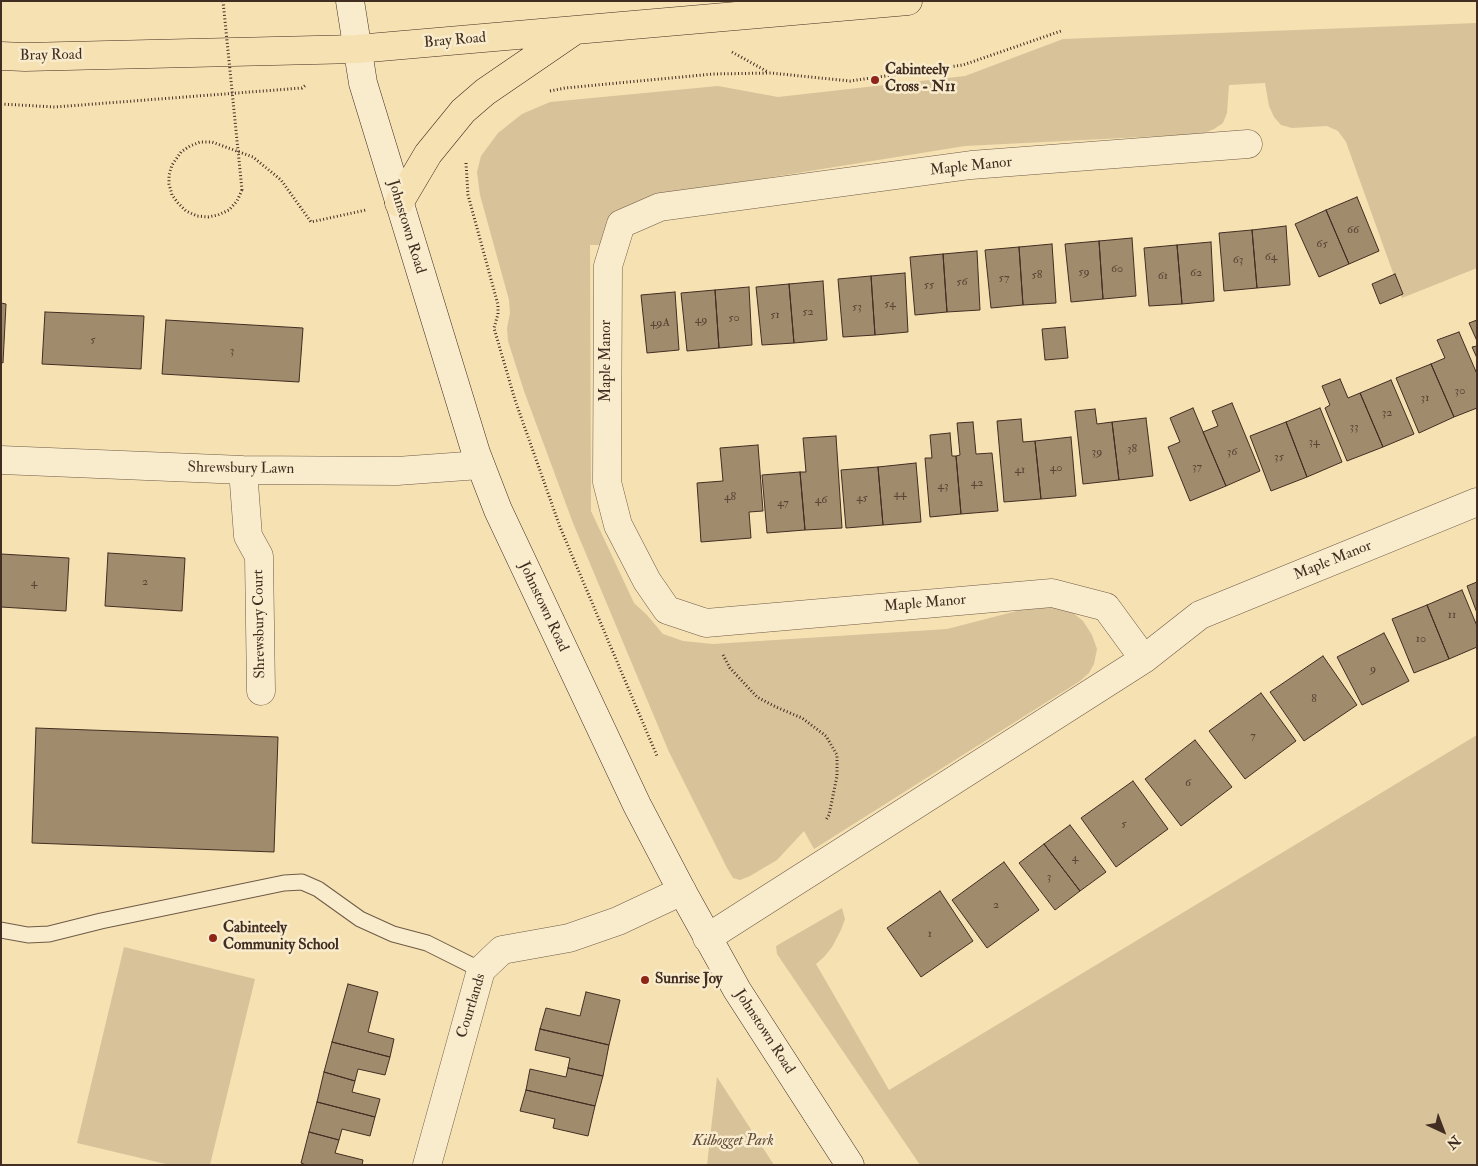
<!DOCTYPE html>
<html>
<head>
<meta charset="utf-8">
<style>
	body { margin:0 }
	#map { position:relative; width:1478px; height:1166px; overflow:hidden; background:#f6e1b2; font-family:"IM FELL Double Pica",serif }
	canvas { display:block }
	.frame { position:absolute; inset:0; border:2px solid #422d22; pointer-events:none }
	.north { position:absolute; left:1418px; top:1106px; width:50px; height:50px; -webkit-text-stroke:4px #f9eccd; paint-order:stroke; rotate:137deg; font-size:14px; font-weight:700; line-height:20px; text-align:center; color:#422d22 }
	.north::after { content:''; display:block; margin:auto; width:18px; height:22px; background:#422d22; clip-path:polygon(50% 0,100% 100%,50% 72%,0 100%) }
</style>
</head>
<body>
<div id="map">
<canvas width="1478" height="1166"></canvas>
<div class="frame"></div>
<div class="north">N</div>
</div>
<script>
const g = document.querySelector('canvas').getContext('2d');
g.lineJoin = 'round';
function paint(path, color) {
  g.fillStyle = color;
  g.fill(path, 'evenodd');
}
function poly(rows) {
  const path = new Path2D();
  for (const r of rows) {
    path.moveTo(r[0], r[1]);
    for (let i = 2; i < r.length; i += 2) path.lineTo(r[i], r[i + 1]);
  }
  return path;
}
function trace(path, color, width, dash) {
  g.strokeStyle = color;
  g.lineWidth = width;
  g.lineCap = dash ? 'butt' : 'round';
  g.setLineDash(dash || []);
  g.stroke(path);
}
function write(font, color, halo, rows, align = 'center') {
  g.font = font + ' "IM FELL Double Pica",serif';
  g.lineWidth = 5;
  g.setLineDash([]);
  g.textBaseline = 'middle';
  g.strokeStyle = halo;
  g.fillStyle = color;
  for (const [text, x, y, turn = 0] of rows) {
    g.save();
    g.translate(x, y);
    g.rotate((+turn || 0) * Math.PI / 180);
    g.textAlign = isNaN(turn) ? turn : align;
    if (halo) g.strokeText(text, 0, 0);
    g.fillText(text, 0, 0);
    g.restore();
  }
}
paint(poly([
	[1477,23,1477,268,1402,298,1346,142,1338,131,1327,126,1292,128,1281,125,1274,117,1269,106,1265,83,1229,85,1227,113,1223,123,1214,129,1202,134,965,146,667,194,600,245,590,245,591,511,634,603,647,615,663,634,683,641,713,644,947,629,1048,603,1072,612,1083,621,1092,635,1097,649,1094,664,1089,673,1080,681,814,849,804,831,777,860,750,876,740,880,733,878,727,868,669,752,573,523,524,391,508,341,507,328,510,313,509,300,480,195,477,172,481,156,498,133,522,114,550,102,718,86,778,97,965,76,1063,39],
	[1477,735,1477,1165,920,1165,777,954,776,946,842,908,845,919,841,930,832,947,824,957,816,964,889,1090],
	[124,947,255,979,210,1165,170,1165,77,1143],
	[717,1077,774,1165,707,1165]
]), '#d7c29a');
const building = poly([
	[1357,197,1379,251,1349,264,1326,210,1357,197],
	[1326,210,1349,264,1319,277,1295,224,1326,210],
	[1286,226,1290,285,1257,288,1252,230,1286,226],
	[1252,230,1257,288,1224,291,1219,233,1252,230],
	[1132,238,1136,296,1103,299,1099,241,1132,238],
	[1099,241,1103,299,1071,302,1065,244,1099,241],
	[1211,242,1214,301,1182,304,1177,245,1211,242],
	[1052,244,1056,303,1023,305,1019,247,1052,244],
	[1177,245,1182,304,1149,306,1144,248,1177,245],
	[1019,247,1023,305,991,308,985,250,1019,247],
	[977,251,980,310,947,312,943,254,977,251],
	[943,254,947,312,915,315,910,257,943,254],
	[905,273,908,332,875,335,871,276,905,273],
	[1395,274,1403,294,1380,304,1372,284,1395,274],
	[871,276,875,335,843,337,838,279,871,276],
	[823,281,827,340,794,343,789,284,823,281],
	[789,284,794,343,762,345,756,287,789,284],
	[749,287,752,345,719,348,715,290,749,287],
	[715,290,719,348,687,351,681,293,715,290],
	[675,292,679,350,647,353,641,295,675,292],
	[1,303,6,304,3,363,1,362,1,303],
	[45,312,144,316,141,369,42,364,45,312],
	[166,320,303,328,299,382,162,374,166,320],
	[1477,320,1477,341,1469,323,1477,320],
	[1065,327,1068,358,1045,360,1042,329,1065,327],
	[1459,332,1477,374,1477,408,1454,417,1431,364,1445,358,1437,340,1459,332],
	[1477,346,1477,358,1472,347,1477,346],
	[1431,364,1454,417,1419,433,1396,378,1431,364],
	[1340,379,1348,398,1360,393,1383,447,1347,461,1325,408,1330,405,1322,386,1340,379],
	[1391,380,1414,434,1383,447,1360,393,1391,380],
	[1232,403,1260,471,1226,486,1203,432,1218,426,1212,411,1232,403],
	[1193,408,1226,486,1190,501,1168,447,1180,442,1170,418,1193,408],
	[1320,408,1342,462,1307,477,1286,422,1320,408],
	[1095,409,1097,424,1112,422,1119,480,1083,484,1075,411,1095,409],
	[1146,418,1153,476,1119,480,1112,422,1146,418],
	[1021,419,1023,442,1035,441,1041,499,1004,502,997,421,1021,419],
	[973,422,976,454,992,453,998,511,961,514,956,456,960,455,957,423,973,422],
	[1286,422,1307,477,1271,491,1250,436,1286,422],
	[950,433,952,456,956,456,961,514,930,517,925,458,932,458,930,435,950,433],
	[836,436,842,528,805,530,800,472,806,472,803,438,836,436],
	[1071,437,1076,496,1041,499,1035,441,1071,437],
	[758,445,763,511,749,512,751,538,701,542,697,483,723,481,720,448,758,445],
	[916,463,921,522,883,525,878,467,916,463],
	[878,467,883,525,846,528,841,470,878,467],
	[800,472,805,530,767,533,762,475,800,472],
	[108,553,185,558,182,611,105,606,108,553],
	[1,554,69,558,66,611,1,607,1,554],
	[1477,582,1477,613,1467,586,1477,582],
	[1462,590,1477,626,1477,647,1449,659,1427,605,1462,590],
	[1427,605,1449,659,1414,673,1392,619,1427,605],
	[1384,633,1409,681,1362,705,1337,657,1384,633],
	[1323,656,1357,705,1304,741,1270,692,1323,656],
	[1261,693,1296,741,1245,779,1209,731,1261,693],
	[36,728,278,737,274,852,32,843,36,728],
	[1195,740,1232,787,1181,826,1145,779,1195,740],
	[1133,781,1168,829,1116,867,1081,818,1133,781],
	[1070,825,1106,872,1080,891,1044,844,1070,825],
	[1044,844,1080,891,1055,910,1019,863,1044,844],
	[1004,862,1039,910,987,948,952,900,1004,862],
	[940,891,973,941,921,977,887,928,940,891],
	[348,984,378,992,368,1032,394,1039,390,1057,332,1042,348,984],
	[586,992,620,1000,609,1045,540,1029,546,1008,580,1016,586,992],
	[540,1029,609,1045,603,1076,568,1068,570,1058,535,1050,540,1029],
	[332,1042,390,1057,385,1075,358,1069,355,1081,324,1072,332,1042],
	[568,1068,603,1076,595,1106,526,1090,530,1069,566,1077,568,1068],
	[324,1072,355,1081,352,1092,380,1099,375,1117,317,1102,324,1072],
	[526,1090,595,1106,588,1136,553,1128,555,1119,520,1111,526,1090],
	[317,1102,375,1117,370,1136,342,1129,339,1140,309,1132,317,1102],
	[309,1132,339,1140,335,1153,363,1160,362,1165,306,1165,301,1163,309,1132]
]);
paint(building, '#a08b6d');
trace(building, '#422d22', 1);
const lane = poly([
	[1,930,28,935,49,934,101,921,284,883,302,882,318,889,360,919,393,934,427,943,481,970]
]);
const street = poly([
	[1,460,243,470,397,471,480,465],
	[243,470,248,536,259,556,261,691],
	[1144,659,1106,607,1052,593,706,623,667,610,647,581,618,525,607,482,608,266,621,224,660,207,971,165,1248,144],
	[707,938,1144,659,1200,615,1477,502],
	[427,1165,481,970,502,950,569,938,618,921,682,891]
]);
const secondary = poly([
	[350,1,363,83,476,453,498,510,637,805,682,891,737,990,850,1165]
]);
const highway = poly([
	[1,56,25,57,357,49,908,1],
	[399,203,428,154,463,111,485,92,574,31]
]);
trace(lane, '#6f5a46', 17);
trace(street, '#6f5a46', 29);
trace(secondary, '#422d22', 29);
trace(highway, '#422d22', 29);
trace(poly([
	[732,52,768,72],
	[550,91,565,88,713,74,771,73,850,81,963,65,1061,31],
	[1,104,55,107,302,88,306,85],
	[466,163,468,195,498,305,498,314,494,328,515,400,560,527,657,756],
	[242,190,237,201,229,210,218,215,208,217,197,216,186,211,178,203,172,195,169,184,169,175,172,165,181,152,190,146,200,142,212,142,253,157,281,180,311,222,366,210],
	[723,655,730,668,757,697,776,707,802,718,826,736,837,755,837,776,829,815,826,820]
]), '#422d22', 3, [1, 2.5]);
trace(lane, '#f9eccd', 15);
trace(street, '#f9eccd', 28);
trace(secondary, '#f9eccd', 28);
trace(highway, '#f6e1b2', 28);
trace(poly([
	[223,1,242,190]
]), '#422d22', 3, [1, 2.5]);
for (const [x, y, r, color] of [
	[875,80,5,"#8f2418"],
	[213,938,5,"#8f2418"],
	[645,980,5,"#8f2418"]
]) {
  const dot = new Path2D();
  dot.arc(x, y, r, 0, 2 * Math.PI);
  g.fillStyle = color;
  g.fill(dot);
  trace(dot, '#f9eccd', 2);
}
write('12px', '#5a4435', null, [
	["66",1353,230],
	["65",1322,244],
	["64",1271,257],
	["63",1238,260],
	["60",1117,269],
	["59",1084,272],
	["62",1196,273],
	["58",1037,275],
	["61",1163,276],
	["57",1004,278],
	["56",962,282],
	["55",929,285],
	["54",890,304],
	["53",857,307],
	["52",808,312],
	["51",775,315],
	["50",734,318],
	["49",701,320],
	["49A",660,323],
	["5",93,340],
	["3",232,351],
	["30",1460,391],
	["31",1425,398],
	["32",1387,413],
	["33",1354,427],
	["34",1314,442],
	["38",1132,449],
	["39",1097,452],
	["36",1232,452],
	["35",1279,457],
	["37",1197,467],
	["40",1056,468],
	["41",1020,470],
	["42",977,483],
	["43",943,486],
	["44",900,494],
	["48",730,497],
	["45",862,498],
	["46",821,500],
	["47",783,503],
	["2",145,582],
	["4",34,583],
	["11",1452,615],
	["10",1421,639],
	["9",1373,669],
	["8",1314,699],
	["7",1253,736],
	["6",1188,783],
	["5",1124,824],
	["4",1075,858],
	["3",1049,877],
	["2",996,905],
	["1",930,934]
]);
write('15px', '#422d22', '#f9eccd', [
	["Bray Road",455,41,-5],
	["Bray Road",51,56,-1],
	["Maple Manor",971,167,-6],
	["Johnstown Road",406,227,73],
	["Maple Manor",607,361,-90],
	["Shrewsbury Lawn",241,469,1],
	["Maple Manor",1333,561,-22],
	["Maple Manor",925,604,-5],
	["Johnstown Road",543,607,65],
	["Shrewsbury Court",260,624,-91],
	["Courtlands",472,1006,-73],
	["Johnstown Road",764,1032,57]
]);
write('bold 15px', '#422d22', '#f9eccd', [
	["Cabinteely",885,71],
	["Cross - N11",885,88],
	["Cabinteely",223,929],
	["Community School",223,946],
	["Sunrise Joy",655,980]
], 'left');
write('italic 15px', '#604b3a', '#f9eccd', [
	["Kilbogget Park",733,1142]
]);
</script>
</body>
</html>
